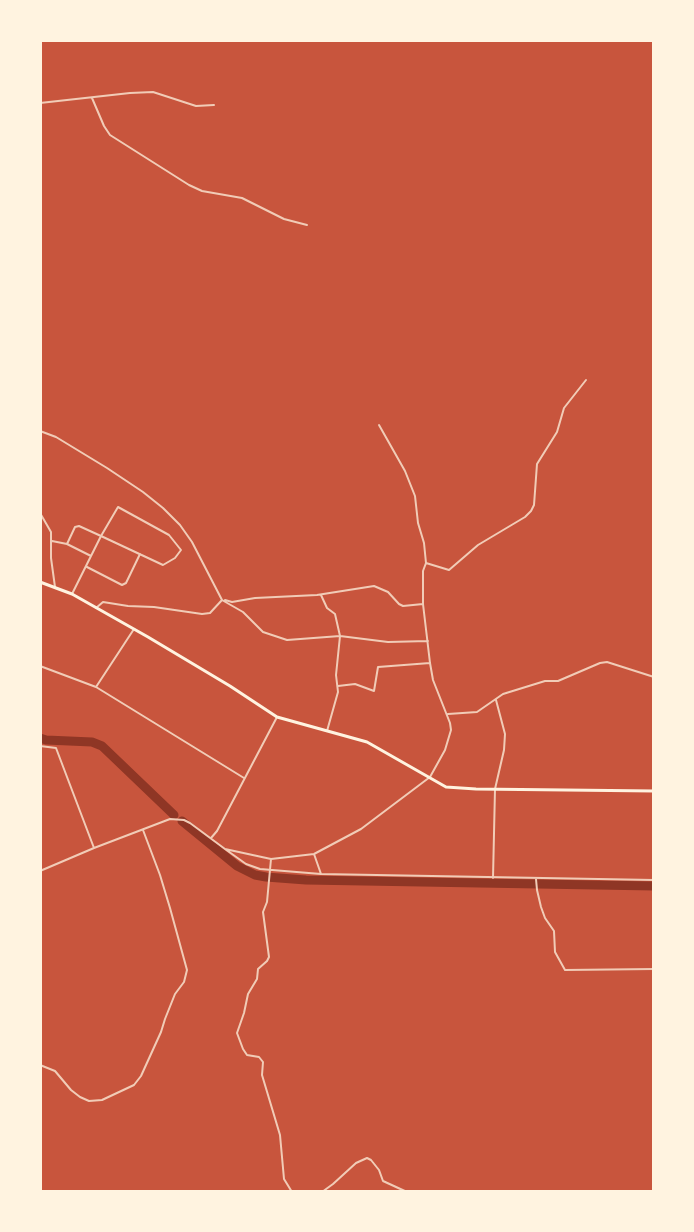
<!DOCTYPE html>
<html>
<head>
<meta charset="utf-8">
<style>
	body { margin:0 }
	#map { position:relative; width:694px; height:1232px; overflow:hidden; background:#c8553d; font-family:Inter,sans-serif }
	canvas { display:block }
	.frame { position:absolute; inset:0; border:42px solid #fff3e0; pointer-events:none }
</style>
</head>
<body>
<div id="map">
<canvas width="694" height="1232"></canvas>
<div class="frame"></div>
</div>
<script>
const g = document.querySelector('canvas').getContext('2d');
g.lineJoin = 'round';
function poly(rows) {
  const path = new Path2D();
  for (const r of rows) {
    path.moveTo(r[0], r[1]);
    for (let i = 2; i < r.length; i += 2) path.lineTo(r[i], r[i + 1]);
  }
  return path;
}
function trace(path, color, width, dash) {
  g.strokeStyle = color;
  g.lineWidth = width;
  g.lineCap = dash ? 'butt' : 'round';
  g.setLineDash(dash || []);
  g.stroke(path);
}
trace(poly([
	[40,738,46,740,92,742,102,746,174,815],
	[182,821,237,866,255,875,266,877,306,880,654,886]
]), '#8f3625', 9);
trace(poly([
	[92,98,104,126,110,135,189,185,202,191,242,198,284,219,307,225],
	[40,103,130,93,153,92,196,106,214,105],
	[40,431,56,437,107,468,143,492,163,508,180,525,192,542,222,600,243,612,263,632,287,640,340,636,388,642,428,641],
	[118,507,169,535,181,550,175,558,163,565,101,536,118,507],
	[40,513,51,532,51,558,55,587],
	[52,541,67,544,91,556],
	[67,544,75,527,79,526,101,536,72,594],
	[426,563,449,570,478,545,525,517,531,511,534,505,537,464,557,432,564,408,586,380],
	[87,567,122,585,126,583,140,554],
	[321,595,327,608,335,614,340,636,336,675,338,692,327,731],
	[225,600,232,602,255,598,317,595,374,586,388,592,399,604,403,606,423,604],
	[96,608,103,602,128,606,154,607,202,614,210,613,222,600],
	[40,666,96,687,244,778],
	[338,686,355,684,374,691,378,667,430,663],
	[96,687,134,629],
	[448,714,477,712,503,694,545,681,558,681,600,663,607,662,654,677],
	[40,746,56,748,94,848,170,819,184,820,190,823,225,849,271,859,314,854,361,829,430,777,445,750,451,730,450,723,433,680,430,663,423,604,423,571,426,563,424,543,418,523,415,496,405,471,379,425],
	[211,838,217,831,277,717],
	[225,849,246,864,260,869,321,874],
	[314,854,321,874,654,880],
	[271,859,267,902,263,912,269,957,267,961,258,969,257,979,248,994,244,1013,237,1033,243,1049,247,1055,259,1057,263,1062,262,1075,280,1135,284,1179,292,1192],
	[40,871,94,848],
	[493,878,495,789,504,750,505,734,496,700],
	[536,879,537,890,541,907,545,918,554,931,555,952,565,970,654,969],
	[40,1065,55,1071,71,1090,80,1097,89,1101,102,1100,134,1085,141,1076,161,1032,165,1019,175,994,184,982,187,970,170,908,160,875,143,830],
	[322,1192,333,1184,356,1163,367,1158,371,1160,379,1170,383,1181,407,1192]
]), '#f1ccb7', 2);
trace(poly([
	[40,582,72,594,148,637,230,686,277,717,367,742,446,787,476,789,654,791]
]), '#fff3e0', 3);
</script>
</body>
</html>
